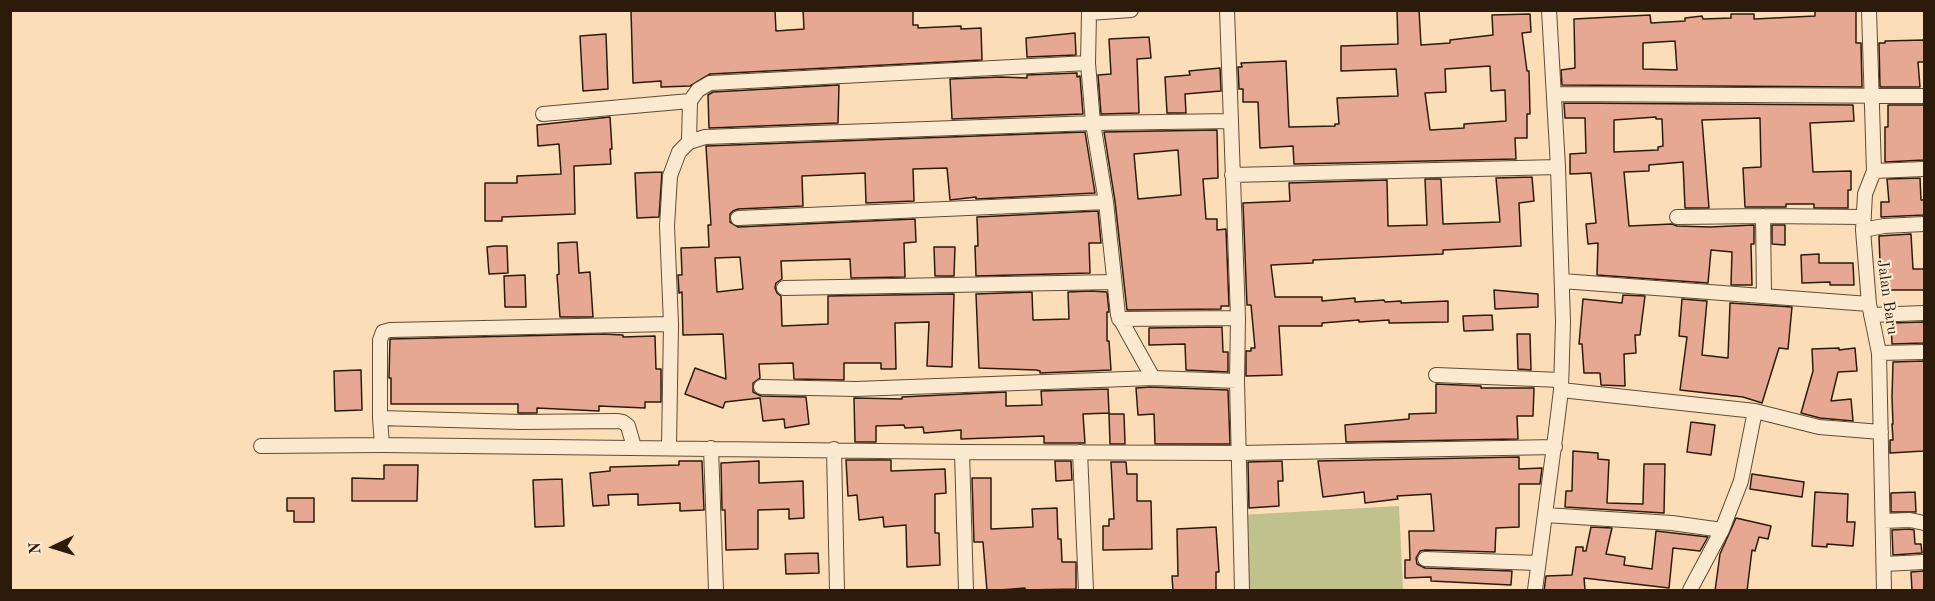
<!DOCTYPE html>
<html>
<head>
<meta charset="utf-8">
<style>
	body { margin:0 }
	#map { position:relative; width:1935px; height:601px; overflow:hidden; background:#fbdeb7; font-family:"Old Standard TT",serif }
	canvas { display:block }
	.frame { position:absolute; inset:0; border:12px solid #2c1b0b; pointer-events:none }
	.north { position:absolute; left:24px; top:517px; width:60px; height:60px; -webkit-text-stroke:4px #fcead0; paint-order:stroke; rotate:266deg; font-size:16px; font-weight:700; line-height:24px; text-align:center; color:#2c1b0b }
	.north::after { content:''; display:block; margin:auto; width:21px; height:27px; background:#2c1b0b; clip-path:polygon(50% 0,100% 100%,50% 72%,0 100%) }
</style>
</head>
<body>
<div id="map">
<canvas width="1935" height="601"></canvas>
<div class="frame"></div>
<div class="north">N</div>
</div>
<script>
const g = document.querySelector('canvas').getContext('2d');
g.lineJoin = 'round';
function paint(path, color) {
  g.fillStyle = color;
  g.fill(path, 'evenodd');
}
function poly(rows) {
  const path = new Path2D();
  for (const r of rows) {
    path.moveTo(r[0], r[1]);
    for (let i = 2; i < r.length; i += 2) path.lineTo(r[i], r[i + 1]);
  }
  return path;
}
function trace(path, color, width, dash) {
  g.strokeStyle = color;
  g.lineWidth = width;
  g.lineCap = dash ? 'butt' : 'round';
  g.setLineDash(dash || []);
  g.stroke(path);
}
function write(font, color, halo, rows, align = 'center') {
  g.font = font + ' "Old Standard TT",serif';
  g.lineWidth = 4.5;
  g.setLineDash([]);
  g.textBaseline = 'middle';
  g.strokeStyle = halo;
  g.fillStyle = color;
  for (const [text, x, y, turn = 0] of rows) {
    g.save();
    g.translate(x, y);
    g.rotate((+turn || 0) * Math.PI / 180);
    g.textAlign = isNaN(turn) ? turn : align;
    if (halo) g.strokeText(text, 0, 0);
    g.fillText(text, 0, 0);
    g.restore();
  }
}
paint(poly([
	[1399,506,1403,590,1245,590,1241,515]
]), '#c0c18d');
const building = poly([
	[631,10,775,10,776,31,804,29,803,10,913,10,913,25,918,25,918,28,961,26,961,29,981,28,982,60,710,74,690,86,661,87,661,81,633,83,631,10],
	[1397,10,1419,10,1421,45,1450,43,1450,40,1493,35,1492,15,1530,14,1531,32,1522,33,1527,71,1529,71,1530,114,1527,114,1527,138,1515,138,1516,159,1294,164,1293,146,1260,148,1258,102,1243,102,1243,89,1239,89,1238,67,1242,67,1241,63,1286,61,1289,127,1335,126,1335,124,1339,124,1337,98,1398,96,1396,69,1341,71,1341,46,1398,44,1397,10],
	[1490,66,1491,91,1505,90,1506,121,1464,124,1464,128,1430,130,1425,93,1446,92,1445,69,1490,66],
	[1815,11,1856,11,1856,43,1861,43,1862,87,1562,85,1561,70,1575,68,1574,19,1650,15,1651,23,1685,21,1685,18,1702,16,1703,19,1731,18,1731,14,1754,14,1754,19,1815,16,1815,11],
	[1675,41,1677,70,1643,69,1643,43,1675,41],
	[1075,33,1076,55,1027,57,1026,38,1075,33],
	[606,34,608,89,583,91,580,36,606,34],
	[1149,37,1151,58,1137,59,1139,113,1101,114,1098,75,1111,74,1109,39,1149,37],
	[1924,40,1924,62,1918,62,1920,87,1880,87,1879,43,1885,43,1885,41,1924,40],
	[1220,68,1221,91,1185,94,1186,113,1167,113,1165,77,1190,75,1189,71,1220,68],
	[1077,73,1077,77,1080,76,1083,114,952,119,950,79,1001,77,1027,78,1027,75,1077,73],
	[839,85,838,123,709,128,708,95,713,92,839,85],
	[1564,103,1853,105,1854,121,1810,123,1813,172,1851,171,1851,190,1848,190,1848,208,1814,208,1814,204,1786,204,1786,207,1745,207,1743,168,1761,167,1760,118,1702,120,1709,208,1685,208,1683,162,1649,165,1649,171,1624,172,1629,226,1672,224,1677,226,1710,227,1754,225,1754,244,1751,244,1752,285,1731,285,1732,252,1711,250,1708,283,1597,275,1598,243,1588,244,1586,224,1596,223,1591,173,1570,174,1570,154,1586,153,1585,118,1565,118,1564,103],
	[1656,117,1656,119,1662,119,1663,146,1658,147,1658,150,1614,152,1614,120,1656,117],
	[1888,105,1924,105,1924,160,1885,162,1885,127,1888,127,1888,105],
	[610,117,612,149,610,149,611,164,574,166,575,214,502,217,502,221,485,221,485,183,517,183,517,176,561,174,559,144,538,146,537,125,610,117],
	[1217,130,1218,178,1203,179,1206,219,1217,219,1217,230,1226,229,1229,306,1221,306,1221,309,1127,310,1115,201,1104,132,1217,130],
	[1178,150,1181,195,1138,199,1134,154,1178,150],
	[1085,132,1095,193,976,199,976,197,950,200,947,168,913,169,914,201,866,203,865,173,802,176,803,206,738,209,733,211,730,214,730,222,738,227,915,219,916,242,904,243,905,277,851,278,850,259,781,261,782,279,776,283,775,288,777,293,781,296,782,326,828,324,828,296,954,294,952,367,927,366,929,322,895,323,896,369,881,369,881,363,844,363,844,380,794,379,793,363,759,364,760,378,753,383,753,392,761,396,806,397,809,424,785,428,784,419,763,421,760,398,725,402,723,408,685,394,695,368,726,379,723,334,683,335,682,292,679,293,678,275,682,275,681,248,709,247,708,225,711,225,706,146,1085,132],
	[740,257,743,289,717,292,715,258,740,257],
	[662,172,659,217,637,218,635,173,662,172],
	[1532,177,1534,201,1519,203,1521,246,1443,250,1443,254,1313,260,1313,263,1271,265,1275,297,1322,297,1322,301,1355,298,1355,302,1384,300,1385,302,1401,301,1401,303,1448,301,1448,322,1389,323,1389,320,1359,322,1359,320,1322,323,1322,326,1279,326,1282,375,1246,376,1246,351,1251,351,1251,348,1255,348,1251,305,1247,305,1243,203,1290,201,1289,183,1387,180,1388,226,1427,225,1425,179,1441,179,1443,224,1500,222,1496,178,1532,177],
	[1920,178,1921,200,1924,200,1924,215,1881,217,1881,202,1889,202,1887,179,1920,178],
	[1098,211,1101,243,1089,243,1090,273,976,276,975,246,978,246,977,217,1098,211],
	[1772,225,1785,225,1785,245,1772,244,1772,225],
	[1911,234,1913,269,1924,269,1924,290,1886,290,1885,263,1880,263,1879,236,1911,234],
	[577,242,579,273,590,272,593,317,560,317,557,275,559,274,558,243,577,242],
	[495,246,507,246,508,273,489,274,487,247,495,246],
	[934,247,955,247,954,276,935,276,934,247],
	[1819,254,1819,263,1853,263,1854,285,1830,285,1830,282,1802,283,1801,255,1819,254],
	[525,275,526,307,505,307,504,276,525,275],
	[1494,290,1538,294,1538,307,1495,309,1494,290],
	[1091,291,1107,292,1109,312,1107,312,1107,341,1109,341,1111,370,1040,373,1040,371,1036,370,979,368,976,294,1032,292,1033,320,1069,319,1068,292,1091,291],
	[1623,295,1645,296,1640,335,1635,335,1636,353,1624,354,1625,386,1601,385,1600,373,1584,373,1582,344,1579,344,1583,299,1622,303,1623,295],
	[1682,299,1707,301,1702,355,1728,358,1730,303,1792,307,1788,349,1779,348,1762,403,1743,397,1680,390,1687,337,1679,336,1682,299],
	[1492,315,1493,330,1464,331,1463,316,1492,315],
	[1924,322,1924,343,1892,344,1891,323,1924,322],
	[1222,327,1223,352,1228,352,1228,372,1186,370,1185,344,1149,345,1149,328,1222,327],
	[602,334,623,335,623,337,655,336,656,369,661,369,661,402,645,402,645,408,599,406,599,411,537,408,537,413,518,413,518,404,391,404,391,378,389,378,390,339,602,334],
	[1517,334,1530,334,1531,370,1518,369,1517,334],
	[1839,348,1839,350,1855,348,1857,371,1838,372,1831,401,1851,399,1853,421,1820,418,1801,413,1813,371,1812,349,1839,348],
	[1924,361,1924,451,1890,453,1890,440,1893,440,1892,424,1893,424,1892,397,1893,362,1924,361],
	[361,370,362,410,335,411,334,371,361,370],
	[1436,384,1481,386,1481,388,1534,388,1533,416,1517,416,1518,439,1346,442,1345,425,1409,419,1409,414,1436,413,1436,384],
	[1151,387,1228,390,1230,444,1155,444,1154,414,1138,415,1136,388,1151,387],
	[1108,389,1109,413,1083,414,1085,443,1044,443,1044,436,961,439,961,430,924,433,923,427,905,428,904,425,876,426,876,442,855,442,854,398,902,399,902,397,921,396,1006,392,1006,406,1042,405,1041,391,1108,389],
	[1109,414,1124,414,1125,444,1110,444,1109,414],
	[1691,422,1715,425,1711,455,1687,452,1691,422],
	[1573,451,1598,453,1598,459,1609,460,1607,503,1643,504,1644,464,1665,464,1664,513,1565,507,1566,491,1572,491,1573,451],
	[1519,457,1519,469,1542,468,1540,484,1519,484,1519,527,1496,528,1495,552,1425,550,1420,551,1416,558,1417,564,1425,568,1512,571,1511,585,1431,581,1431,577,1405,578,1405,560,1410,560,1409,531,1434,531,1431,494,1397,496,1398,499,1365,503,1364,492,1323,497,1318,461,1519,457],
	[846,460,891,460,891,471,945,469,946,493,935,494,935,533,939,533,940,565,907,567,906,525,884,527,883,517,859,520,857,495,848,496,846,460],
	[679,461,702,461,704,510,680,511,680,503,638,505,638,494,608,495,609,505,593,506,590,473,610,471,610,467,679,465,679,461],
	[759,461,759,483,803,481,804,518,789,519,789,509,758,510,758,549,726,550,725,510,722,510,721,463,759,461],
	[1055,461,1071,461,1072,480,1056,481,1055,461],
	[1282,461,1283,481,1278,481,1279,506,1249,508,1248,462,1282,461],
	[1111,462,1126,462,1127,474,1137,474,1137,501,1151,501,1152,549,1103,550,1103,526,1109,526,1109,519,1114,519,1111,462],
	[384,465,418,465,417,501,352,501,352,478,384,479,384,465],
	[1752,474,1804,482,1802,497,1750,489,1752,474],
	[972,478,991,478,991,529,1033,527,1032,509,1057,508,1058,539,1061,539,1062,562,1076,562,1076,589,1025,590,1025,588,987,591,983,542,974,542,972,478],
	[562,479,564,526,535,527,533,480,562,479],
	[1815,492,1848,494,1847,522,1855,522,1853,546,1827,544,1827,547,1812,546,1815,492],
	[1915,492,1916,512,1891,512,1891,493,1915,492],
	[287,498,314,498,314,522,294,522,294,511,287,511,287,498],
	[1736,518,1771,526,1768,539,1759,537,1755,551,1752,550,1747,591,1715,591,1720,554,1736,518],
	[1216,527,1219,572,1216,572,1216,591,1173,591,1172,576,1178,576,1177,529,1216,527],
	[1591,527,1612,528,1606,554,1625,557,1624,565,1652,569,1656,531,1708,537,1700,551,1673,548,1669,588,1584,578,1585,590,1544,591,1546,576,1572,575,1576,547,1583,547,1583,551,1586,551,1591,527],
	[1909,529,1914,530,1915,544,1921,544,1922,553,1893,555,1892,530,1909,529],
	[818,553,819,573,786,574,785,554,818,553],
	[1924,571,1924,591,1912,591,1911,572,1924,571]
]);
paint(building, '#e7a893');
trace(building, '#2c1b0b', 1.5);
const street = poly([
	[1089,10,1089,13,1131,10],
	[1227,10,1238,318,1237,381,1242,590],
	[1869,10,1874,171,1865,194,1863,230,1869,304,1879,353,1884,590],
	[1089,13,1088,63,1093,123,1106,202,1118,315,1153,378],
	[1554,94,1924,96],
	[543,114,690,101],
	[689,142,690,101,698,90,710,83,1088,63],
	[1874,171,1924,169],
	[1232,175,1558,167],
	[1763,216,1764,296],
	[1677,217,1763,216,1864,217],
	[738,218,1106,202],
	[1863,230,1884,226,1924,224],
	[1562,281,1869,304],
	[784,288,1114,282],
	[1871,315,1924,313],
	[1119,319,1238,318],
	[1879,353,1924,352],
	[1436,375,1561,380],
	[761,387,856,389,1153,378,1237,381],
	[1561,390,1755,411,1819,427,1881,432],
	[380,418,521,422,618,421,623,422,628,426,634,447],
	[382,445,380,418,380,340,383,332,390,330,671,324],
	[261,446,382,445,962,452,1239,453,1555,447],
	[669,448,671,324,667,226,670,176,679,152,689,142,705,137,1093,123,1231,121],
	[711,448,716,590],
	[834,449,837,590],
	[962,452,966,590],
	[1080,452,1086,590],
	[1545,515,1672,523,1722,530],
	[1883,521,1910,520,1924,523],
	[1425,559,1538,563],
	[1884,564,1924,562],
	[1535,590,1557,423,1561,390,1563,322,1558,167,1549,10],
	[1690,590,1722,530,1741,481,1755,411]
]);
trace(street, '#604c36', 16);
trace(street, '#fcead0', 14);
write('16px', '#2c1b0b', '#fcead0', [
	["Jalan Baru",1887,297,82]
]);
</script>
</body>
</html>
